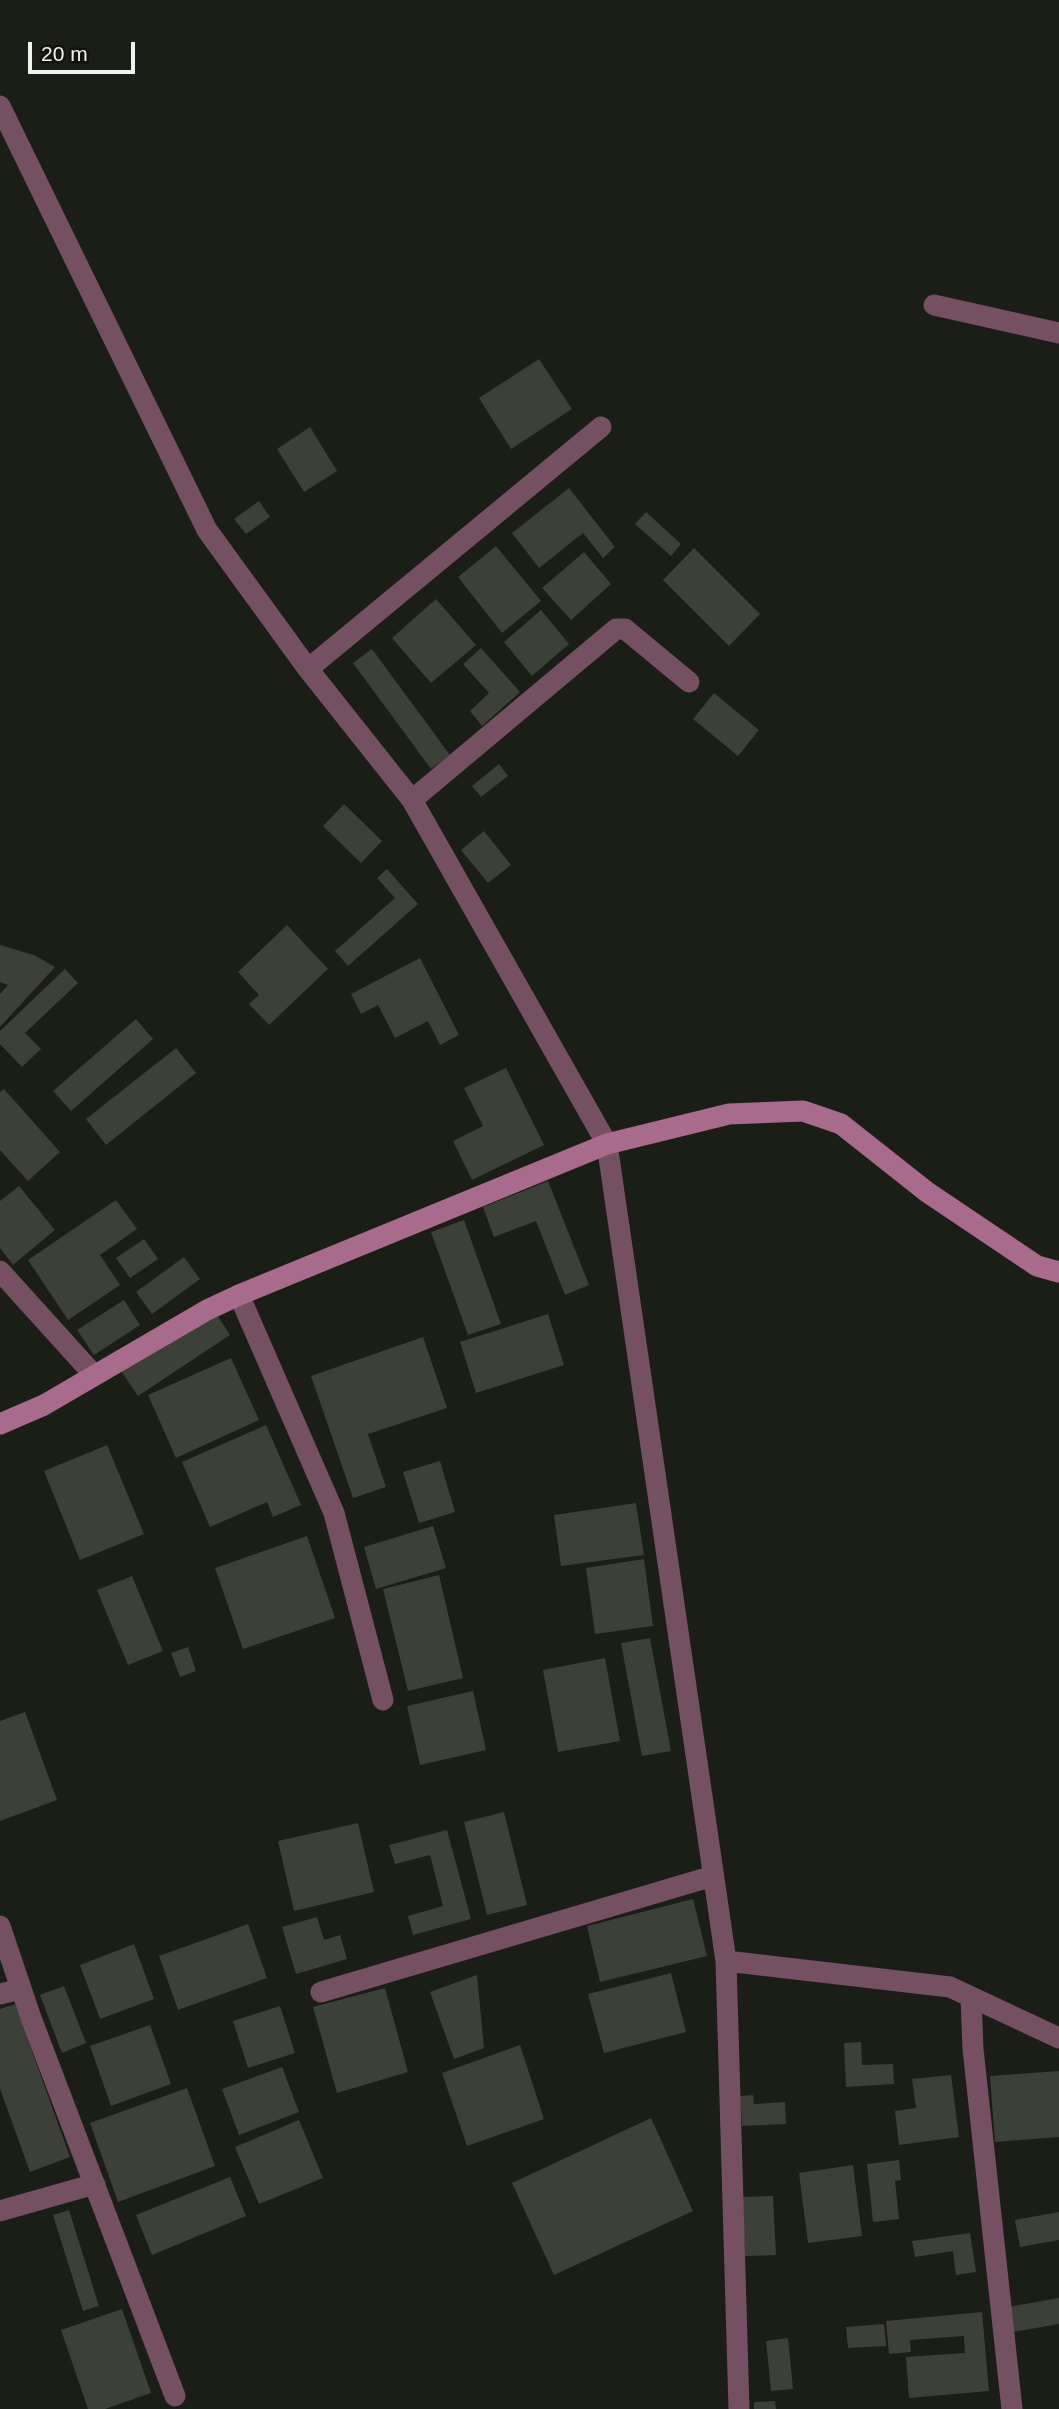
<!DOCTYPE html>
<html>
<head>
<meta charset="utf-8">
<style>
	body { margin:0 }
	#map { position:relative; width:1059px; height:2409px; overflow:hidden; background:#1b1d17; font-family:Helvetica,sans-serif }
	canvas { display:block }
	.scale { position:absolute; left:28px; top:42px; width:107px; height:32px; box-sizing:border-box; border:4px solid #f1f3ef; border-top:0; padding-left:9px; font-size:21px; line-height:24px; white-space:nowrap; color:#f1f3ef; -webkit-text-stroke:5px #12130e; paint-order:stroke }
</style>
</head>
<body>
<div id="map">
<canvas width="1059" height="2409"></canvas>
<div class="scale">20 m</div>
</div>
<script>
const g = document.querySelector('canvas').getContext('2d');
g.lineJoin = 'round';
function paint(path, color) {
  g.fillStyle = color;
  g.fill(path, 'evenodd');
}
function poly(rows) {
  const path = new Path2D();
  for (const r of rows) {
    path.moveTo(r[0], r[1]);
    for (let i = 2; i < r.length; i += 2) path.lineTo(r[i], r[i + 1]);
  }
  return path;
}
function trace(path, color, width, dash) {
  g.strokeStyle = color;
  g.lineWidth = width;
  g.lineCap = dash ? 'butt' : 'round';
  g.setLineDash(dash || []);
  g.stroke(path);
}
paint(poly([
	[539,359,572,409,511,449,479,398],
	[310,427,337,471,304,492,277,449],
	[569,488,615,547,603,558,583,533,539,568,512,533],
	[259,501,270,517,246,534,234,519],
	[646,512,681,544,671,556,635,524],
	[496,546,541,601,502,633,458,577],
	[694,548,760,614,729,646,663,580],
	[584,552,611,584,571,620,542,588],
	[436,599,476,645,431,683,392,638],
	[541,610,569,644,532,676,504,642],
	[481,648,520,692,482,726,470,711,489,693,463,664],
	[372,649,450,755,431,769,353,663],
	[714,693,759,730,738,756,693,719],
	[499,764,508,776,481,797,472,786],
	[344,804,382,841,361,863,323,826],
	[484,831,511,865,488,883,461,850],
	[387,869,418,904,348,966,335,951,395,898,377,878],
	[287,925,328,969,269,1025,249,1004,259,995,238,972],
	[0,945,34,955,55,967,0,1027,0,994,8,985,0,982],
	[420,958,459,1035,440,1045,428,1021,395,1038,378,1005,361,1014,351,994],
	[65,969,78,983,25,1033,41,1049,22,1067,0,1044,0,1031],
	[136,1019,153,1039,71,1111,53,1091],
	[176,1048,196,1073,106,1145,86,1119],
	[506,1068,544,1145,472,1180,453,1141,483,1126,464,1088],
	[4,1089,60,1152,28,1181,0,1150,0,1092],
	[548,1181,589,1285,565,1295,536,1221,494,1237,483,1207],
	[19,1186,55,1230,13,1265,0,1248,0,1201],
	[116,1200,137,1229,100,1255,120,1285,68,1320,28,1260],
	[464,1220,501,1324,468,1335,431,1232],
	[144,1239,158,1259,130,1278,116,1258],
	[184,1257,200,1279,152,1314,136,1292],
	[124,1300,140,1325,94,1355,77,1330],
	[213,1309,230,1335,138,1396,121,1371],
	[548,1314,564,1365,476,1393,460,1342],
	[423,1337,447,1408,368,1434,386,1487,353,1498,311,1376],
	[231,1358,259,1420,176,1458,148,1395],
	[266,1425,301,1505,273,1517,267,1502,210,1527,182,1462],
	[107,1445,144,1534,80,1560,44,1471],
	[440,1461,455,1512,419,1523,403,1472],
	[636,1503,644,1555,561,1566,554,1515],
	[433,1526,446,1568,376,1589,364,1547],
	[307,1536,335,1618,243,1649,215,1568],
	[644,1559,653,1626,595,1634,586,1568],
	[439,1575,463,1678,408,1691,383,1589],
	[132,1576,163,1651,128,1665,97,1590],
	[650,1638,671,1751,642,1756,621,1643],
	[188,1647,196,1671,180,1677,171,1653],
	[605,1658,620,1741,558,1752,543,1670],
	[473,1691,486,1750,420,1765,407,1706],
	[25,1712,57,1800,0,1821,0,1721],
	[504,1812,527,1905,487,1915,464,1822],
	[358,1823,374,1892,294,1911,278,1841],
	[447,1830,471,1919,413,1935,408,1916,443,1906,430,1855,395,1864,389,1845],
	[693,1899,707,1956,600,1982,587,1926],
	[317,1917,324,1940,340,1935,347,1959,296,1974,282,1927],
	[248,1924,267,1978,178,2010,159,1956],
	[134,1944,154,1999,100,2019,80,1965],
	[671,1973,686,2032,604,2053,588,1994],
	[477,1975,484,2048,454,2059,430,1992],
	[64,1986,86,2043,62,2053,40,1995],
	[385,1988,408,2072,337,2093,313,2007],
	[15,2004,70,2157,30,2172,0,2089,0,2009],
	[280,2006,295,2053,248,2068,233,2021],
	[150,2025,171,2084,111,2106,90,2046],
	[861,2042,862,2065,893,2064,894,2084,846,2087,844,2043],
	[520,2045,544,2119,467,2146,442,2073],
	[282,2067,299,2112,239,2135,222,2089],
	[1059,2071,1059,2137,995,2142,990,2076],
	[951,2075,959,2137,899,2145,895,2111,916,2108,912,2079],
	[187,2088,215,2166,118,2202,90,2123],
	[753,2095,754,2104,785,2102,786,2124,742,2126,740,2096],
	[651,2118,693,2211,554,2275,512,2183],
	[299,2120,323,2178,259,2204,235,2147],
	[899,2160,901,2180,895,2181,899,2219,873,2222,867,2164],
	[853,2165,862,2236,808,2243,799,2173],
	[230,2177,246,2216,152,2255,136,2215],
	[773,2196,776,2255,745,2256,742,2197],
	[69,2210,99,2306,83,2311,53,2215],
	[1059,2212,1059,2240,1020,2247,1015,2220],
	[970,2233,976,2272,956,2275,953,2251,915,2257,912,2241],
	[1059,2298,1059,2324,1013,2332,1008,2307],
	[122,2309,151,2393,105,2409,88,2409,61,2330],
	[982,2312,989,2391,909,2398,906,2357,965,2353,964,2336,910,2340,911,2352,889,2354,886,2321],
	[884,2324,886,2346,848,2348,846,2327],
	[788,2338,793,2389,771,2391,766,2341],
	[775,2401,776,2409,754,2409,754,2402]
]), '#3d3f39');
trace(poly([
	[0,106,207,530,308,669,412,800,607,1144,726,1961,739,2409],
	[934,305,1059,333],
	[308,669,601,427],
	[412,800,616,629,625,629,689,682],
	[0,1271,94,1375],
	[239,1295,334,1513,383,1700],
	[0,1926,31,2018,175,2396],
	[726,1961,950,1987,1059,2038],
	[321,1992,713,1876],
	[0,1994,21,1989],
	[971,1997,973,2049,1012,2409],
	[0,2211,95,2184]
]), '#754f62', 21);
trace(poly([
	[0,1424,44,1405,207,1310,239,1295,607,1144,729,1114,803,1111,841,1124,927,1192,1037,1266,1059,1272]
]), '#a96b8b', 21);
</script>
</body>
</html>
